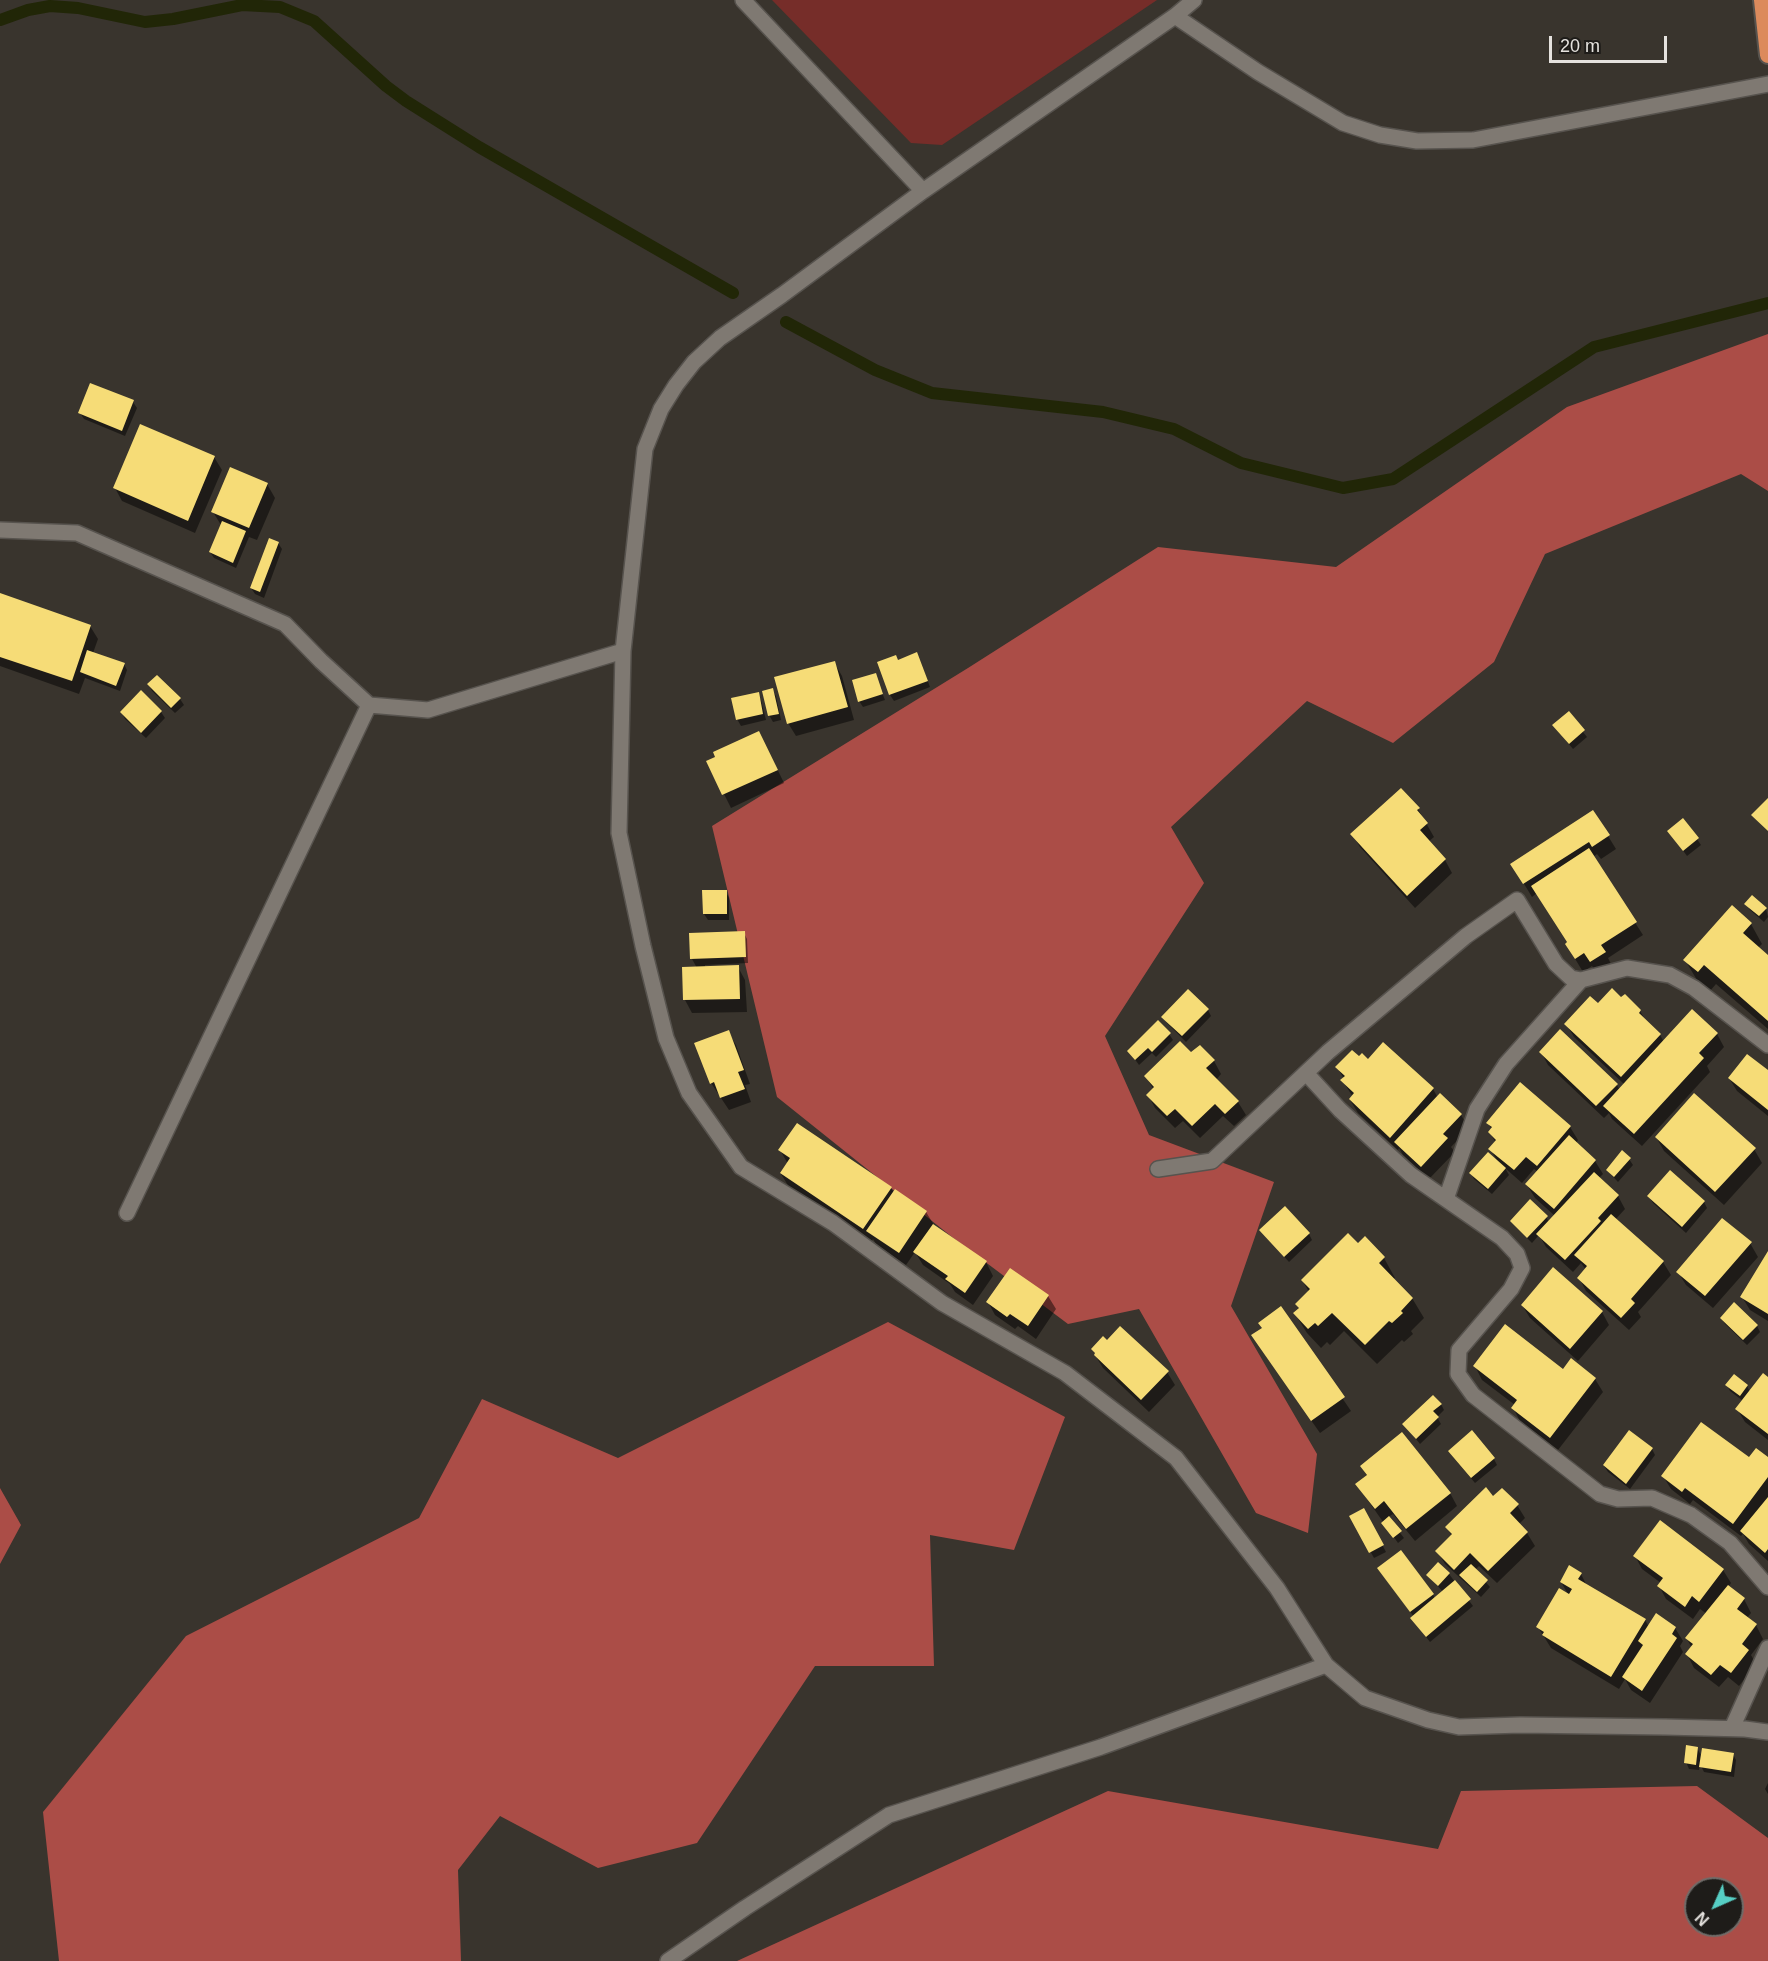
<!DOCTYPE html>
<html>
<head>
<meta charset="utf-8">
<style>
	body { margin:0 }
	#map { position:relative; width:1768px; height:1961px; overflow:hidden; background:#39342d; font-family:Arial,sans-serif }
	canvas { display:block }
	.north { position:absolute; left:1684px; top:1877px; width:60px; height:60px; box-sizing:border-box; background:#1e1c19; border:2px solid #6e6b68; border-radius:50%; rotate:225deg; font-size:16px; font-weight:700; line-height:24px; text-align:center; color:#e5e2de }
	.north::after { content:''; display:block; margin:auto; width:21px; height:27px; background:#56cec4; clip-path:polygon(50% 0,100% 100%,50% 72%,0 100%) }
	.scale { position:absolute; left:1549px; top:36px; width:118px; height:27px; box-sizing:border-box; border:3px solid #e5e2de; border-top:0; padding-left:8px; font-size:18px; line-height:21px; white-space:nowrap; color:#e5e2de; -webkit-text-stroke:4px #1e1c19; paint-order:stroke }
</style>
</head>
<body>
<div id="map">
<canvas width="1768" height="1961"></canvas>
<div class="north">N</div>
<div class="scale">20 m</div>
</div>
<script>
const g = document.querySelector('canvas').getContext('2d');
g.lineJoin = 'round';
function paint(path, color) {
  g.fillStyle = color;
  g.fill(path, 'evenodd');
}
function poly(rows) {
  const path = new Path2D();
  for (const r of rows) {
    path.moveTo(r[0], r[1]);
    for (let i = 2; i < r.length; i += 2) path.lineTo(r[i], r[i + 1]);
  }
  return path;
}
function trace(path, color, width, dash) {
  g.strokeStyle = color;
  g.lineWidth = width;
  g.lineCap = dash ? 'butt' : 'round';
  g.setLineDash(dash || []);
  g.stroke(path);
}
paint(poly([
	[772,0,1157,0,942,145,911,143]
]), '#762d29');
paint(poly([
	[1768,334,1768,491,1741,474,1545,554,1494,662,1393,743,1307,701,1171,827,1204,883,1105,1036,1149,1135,1274,1182,1231,1306,1317,1454,1308,1533,1256,1513,1139,1309,1068,1324,952,1237,777,1097,712,826,968,668,1158,547,1336,567,1567,407],
	[888,1322,1065,1417,1014,1550,930,1535,934,1666,815,1666,697,1843,598,1868,500,1816,458,1870,461,1961,59,1961,43,1812,186,1636,419,1518,482,1399,618,1458],
	[0,1488,21,1525,0,1564],
	[1697,1786,1768,1838,1768,1961,737,1961,1108,1791,1438,1849,1461,1791],
	[1696,1889,1732,1889,1732,1925,1696,1925]
]), '#ab4d47');
paint(poly([
	[133,402,137,408,125,436,84,419,80,413],
	[214,457,222,470,195,533,122,501,115,488],
	[267,484,275,498,257,540,249,537,236,568,214,558,210,552,221,525,213,512],
	[278,543,282,549,264,598,255,594,251,588],
	[0,595,90,626,98,639,93,653,124,664,127,670,120,691,85,678,79,694,0,666],
	[920,660,930,687,894,701,890,695,898,661],
	[834,662,842,676,854,720,796,736,788,723],
	[875,675,885,700,863,707,859,701],
	[157,677,180,699,184,705,175,713,152,691,149,685],
	[772,690,776,696,781,720,773,722,769,715],
	[758,694,761,700,766,720,741,726,737,719],
	[161,712,165,718,146,738,125,719,122,713],
	[1568,713,1587,737,1573,749,1554,726],
	[766,746,784,783,731,808,708,762],
	[1418,809,1434,837,1428,842,1445,860,1452,873,1415,908,1360,847,1352,834],
	[1669,831,1697,839,1701,845,1687,856],
	[1608,836,1616,849,1601,859,1597,854,1593,857,1643,935,1608,958,1612,966,1598,974,1592,966,1583,972,1574,957,1569,943,1537,893,1532,897,1512,864],
	[726,892,729,898,729,920,708,920,704,914],
	[1746,904,1766,909,1768,917,1764,922,1750,910],
	[1751,924,1762,944,1758,948,1768,957,1768,1029,1716,984,1710,991,1697,980,1685,960],
	[744,933,747,939,748,963,705,965,705,968,738,967,745,980,747,1012,692,1013,685,1000,684,968,697,968,692,959],
	[1598,1005,1640,1011,1647,1023,1660,1035,1664,1042,1717,1034,1724,1047,1707,1066,1710,1072,1642,1146,1612,1119,1609,1113,1604,1118,1548,1065,1541,1052,1616,1084,1620,1090,1625,1085,1574,1037,1566,1024],
	[1208,1010,1211,1016,1186,1042,1167,1023,1163,1017],
	[728,1032,736,1045,750,1084,745,1085,751,1102,729,1110,711,1083],
	[1169,1034,1173,1040,1156,1057,1152,1053,1139,1065,1129,1051],
	[1383,1044,1433,1089,1438,1098,1440,1095,1461,1115,1469,1128,1451,1147,1455,1152,1429,1179,1403,1155,1399,1148,1398,1150,1358,1113,1350,1100,1353,1097,1342,1080,1344,1079,1337,1067,1359,1058,1368,1061],
	[1191,1054,1214,1061,1221,1074,1216,1080,1238,1102,1246,1115,1234,1126,1223,1116,1200,1138,1183,1121,1175,1128,1155,1108,1148,1095,1154,1090,1146,1077],
	[1768,1072,1768,1116,1737,1091,1729,1078],
	[1488,1123,1570,1127,1578,1140,1576,1143,1595,1161,1603,1174,1599,1178,1618,1196,1625,1209,1615,1220,1663,1262,1671,1275,1638,1312,1641,1317,1629,1330,1586,1291,1579,1278,1586,1270,1581,1263,1573,1272,1546,1247,1539,1235,1532,1243,1516,1227,1512,1221,1546,1217,1549,1222,1555,1216,1535,1198,1527,1185,1538,1172,1534,1169,1522,1183,1505,1168,1509,1175,1492,1194,1474,1179,1471,1173,1498,1162,1490,1149,1496,1143,1490,1133,1492,1130],
	[1656,1137,1754,1149,1762,1163,1724,1205,1664,1151],
	[780,1150,891,1188,894,1193,926,1212,934,1225,986,1262,993,1276,973,1305,955,1292,950,1284,923,1265,915,1252,906,1265,876,1244,873,1239,871,1242,789,1187,781,1174,788,1164],
	[1629,1159,1633,1165,1618,1182,1607,1170],
	[1649,1197,1704,1202,1707,1208,1686,1233,1653,1203],
	[1261,1231,1309,1234,1312,1240,1289,1262],
	[1750,1243,1758,1257,1713,1308,1686,1285,1678,1272],
	[1358,1245,1384,1258,1395,1278,1393,1279,1412,1298,1424,1318,1411,1331,1413,1334,1404,1342,1402,1340,1377,1364,1344,1331,1330,1345,1327,1342,1321,1348,1307,1333,1295,1314,1309,1292,1302,1280],
	[1768,1254,1768,1321,1750,1310,1742,1297],
	[1048,1296,1056,1309,1036,1339,1018,1326,1015,1329,995,1315,988,1302],
	[1522,1305,1602,1312,1609,1325,1578,1361,1530,1318],
	[1281,1308,1351,1411,1320,1433,1261,1349],
	[1721,1318,1757,1326,1760,1332,1747,1345,1725,1324],
	[1095,1355,1167,1372,1175,1385,1149,1412,1103,1368],
	[1475,1366,1564,1371,1595,1379,1603,1392,1558,1450,1520,1421,1513,1408,1515,1405,1482,1380],
	[1768,1379,1768,1440,1745,1422,1737,1409,1743,1401,1730,1391,1727,1385,1747,1386,1750,1392],
	[1441,1404,1444,1410,1437,1417,1441,1424,1420,1444,1404,1424],
	[1652,1449,1655,1455,1630,1489,1608,1472,1604,1466],
	[1453,1457,1494,1459,1497,1465,1475,1483],
	[1749,1459,1768,1459,1768,1561,1749,1544,1743,1534,1741,1536,1693,1500,1690,1504,1671,1489,1663,1476],
	[1362,1467,1450,1493,1457,1506,1415,1541,1393,1514,1388,1517,1404,1538,1398,1543,1357,1485,1367,1476],
	[1493,1498,1517,1505,1525,1518,1519,1524,1527,1533,1535,1546,1497,1583,1479,1566,1475,1570,1490,1587,1481,1597,1445,1564,1437,1551,1452,1536,1447,1528],
	[1364,1510,1386,1552,1374,1558,1351,1517],
	[1635,1556,1723,1570,1731,1583,1728,1587,1744,1599,1751,1613,1747,1618,1756,1625,1763,1639,1751,1655,1756,1664,1739,1686,1728,1677,1719,1687,1694,1668,1687,1654,1692,1648,1687,1639,1707,1614,1700,1609,1693,1619,1666,1599,1659,1586,1661,1583,1642,1569],
	[1438,1564,1449,1574,1473,1606,1430,1642,1416,1624,1414,1617,1382,1574,1433,1594,1435,1599,1443,1592,1428,1575],
	[1581,1574,1587,1586,1645,1620,1649,1627,1675,1628,1683,1641,1680,1646,1683,1652,1650,1703,1631,1690,1625,1679,1619,1689,1551,1648,1538,1627,1569,1596,1561,1582],
	[1697,1748,1702,1757,1733,1754,1736,1760,1734,1777,1704,1772,1700,1764,1699,1770,1689,1769,1686,1762],
	[1768,1783,1768,1794,1765,1789]
]), '#0007');
trace(poly([
	[0,20,28,10,50,6,78,8,145,22,173,19,242,5,280,7,314,21,386,86,406,101,479,147,733,293],
	[786,322,875,370,932,393,1103,412,1174,429,1241,463,1343,488,1393,479,1594,347,1768,303]
]), '#212607', 12);
paint(poly([
	[90,383,134,400,122,431,78,413],
	[140,424,215,456,188,521,113,488],
	[230,467,268,483,249,528,211,512],
	[222,521,246,531,233,563,209,552],
	[269,538,279,542,260,592,250,588],
	[0,593,91,625,72,681,0,657],
	[87,650,125,663,116,686,80,672],
	[917,652,928,681,889,695,877,662,896,655,898,660],
	[835,661,848,707,787,724,774,677],
	[876,673,883,694,858,702,852,680],
	[157,675,181,698,171,708,147,684],
	[773,688,779,714,768,716,762,691],
	[141,690,162,711,141,733,120,712],
	[759,692,763,714,736,720,731,698],
	[1569,711,1585,730,1569,744,1552,725],
	[759,731,778,770,722,795,706,761,715,757,713,752],
	[1401,788,1420,808,1417,810,1428,823,1420,830,1446,859,1407,896,1350,834],
	[1768,798,1768,831,1751,815],
	[1593,810,1610,835,1592,847,1589,842,1523,884,1510,864],
	[1683,818,1699,838,1683,851,1667,831],
	[1589,848,1637,922,1601,945,1606,952,1590,962,1584,953,1575,959,1565,944,1567,942,1531,886],
	[702,890,727,890,727,914,703,914],
	[1752,895,1767,908,1759,916,1744,904],
	[1732,905,1752,923,1743,933,1768,955,1768,1021,1704,965,1698,972,1683,960],
	[745,931,746,957,690,959,689,933],
	[739,965,740,999,683,1000,682,967],
	[1612,988,1621,997,1625,994,1641,1010,1639,1013,1661,1034,1621,1077,1564,1024,1590,996,1598,1003],
	[1188,989,1209,1009,1182,1036,1161,1017],
	[1692,1009,1718,1033,1699,1053,1704,1058,1634,1134,1603,1106],
	[1158,1020,1171,1033,1152,1052,1148,1048,1135,1060,1127,1051],
	[1560,1029,1618,1084,1596,1106,1539,1052],
	[729,1030,744,1070,738,1072,745,1089,720,1098,714,1082,710,1084,694,1043],
	[1180,1041,1191,1052,1200,1045,1215,1060,1206,1068,1239,1101,1225,1114,1215,1104,1192,1126,1175,1109,1167,1116,1146,1095,1154,1087,1144,1076],
	[1383,1042,1434,1088,1390,1138,1349,1099,1354,1093,1340,1080,1345,1076,1335,1067,1352,1050,1359,1056,1362,1053,1368,1059],
	[1747,1054,1768,1070,1768,1110,1728,1078],
	[1520,1082,1571,1126,1537,1166,1526,1157,1514,1170,1488,1149,1496,1140,1488,1132,1492,1127,1486,1123],
	[1440,1093,1462,1114,1443,1134,1448,1138,1421,1167,1394,1142],
	[1694,1093,1756,1148,1715,1192,1655,1137],
	[797,1123,892,1187,863,1229,780,1173,790,1158,778,1150],
	[1569,1135,1596,1160,1554,1209,1525,1184],
	[1622,1150,1631,1158,1614,1177,1606,1170],
	[1488,1152,1506,1168,1488,1189,1469,1173],
	[1670,1170,1705,1201,1682,1227,1647,1196],
	[1594,1172,1619,1195,1598,1218,1601,1221,1565,1260,1536,1234],
	[895,1189,927,1211,899,1253,866,1231],
	[1530,1199,1548,1216,1527,1238,1510,1221],
	[1285,1206,1310,1233,1284,1257,1259,1230],
	[1611,1214,1664,1261,1631,1299,1635,1303,1621,1318,1577,1278,1587,1266,1574,1255],
	[1722,1218,1752,1242,1705,1296,1676,1272],
	[933,1224,987,1261,965,1293,945,1279,948,1276,913,1252],
	[1348,1233,1358,1243,1365,1236,1385,1257,1379,1263,1413,1298,1401,1311,1403,1313,1392,1323,1389,1321,1365,1345,1332,1313,1318,1326,1315,1323,1308,1329,1293,1313,1299,1308,1295,1304,1310,1289,1301,1280],
	[1768,1251,1768,1314,1740,1297],
	[1553,1267,1603,1311,1570,1349,1521,1305],
	[1010,1268,1049,1295,1028,1326,1010,1314,1007,1317,986,1302],
	[1734,1302,1758,1325,1743,1340,1720,1318],
	[1281,1306,1345,1397,1311,1421,1251,1335,1262,1328,1258,1323],
	[1505,1324,1563,1369,1571,1358,1596,1378,1550,1438,1511,1408,1517,1400,1473,1366],
	[1120,1326,1169,1371,1141,1400,1094,1355,1095,1353,1091,1349,1103,1336,1107,1340],
	[1763,1373,1768,1377,1768,1434,1735,1409],
	[1734,1374,1748,1385,1740,1396,1725,1385],
	[1433,1395,1442,1404,1433,1411,1439,1417,1416,1439,1402,1424],
	[1701,1422,1749,1457,1756,1448,1768,1457,1768,1477,1733,1524,1685,1488,1682,1492,1661,1476],
	[1472,1430,1495,1458,1471,1478,1448,1451],
	[1629,1430,1653,1448,1626,1484,1603,1465],
	[1402,1432,1451,1493,1406,1529,1384,1501,1375,1509,1355,1484,1367,1475,1360,1466],
	[1486,1487,1493,1496,1502,1488,1519,1504,1510,1513,1528,1532,1488,1571,1470,1553,1454,1570,1435,1551,1452,1534,1445,1527],
	[1768,1497,1768,1549,1765,1553,1740,1531],
	[1364,1508,1384,1545,1369,1553,1349,1516],
	[1389,1516,1402,1531,1393,1538,1381,1523],
	[1660,1520,1724,1569,1699,1602,1692,1596,1685,1607,1657,1586,1663,1578,1633,1556],
	[1401,1550,1434,1594,1410,1612,1377,1568],
	[1438,1562,1450,1573,1438,1586,1426,1575],
	[1471,1564,1488,1580,1477,1592,1459,1575],
	[1569,1565,1582,1573,1578,1579,1646,1619,1611,1677,1542,1635,1544,1632,1536,1627,1559,1588,1569,1594,1572,1589,1560,1582],
	[1455,1580,1471,1599,1426,1637,1410,1618],
	[1728,1585,1745,1598,1737,1609,1757,1624,1742,1644,1749,1650,1731,1673,1720,1665,1711,1675,1685,1654,1693,1644,1685,1638],
	[1656,1613,1676,1627,1672,1634,1677,1638,1642,1691,1622,1677,1643,1645,1638,1641],
	[1686,1745,1698,1747,1696,1765,1684,1763],
	[1702,1748,1734,1753,1731,1772,1699,1767]
]), '#f6dc77');
const minor = poly([
	[743,0,923,191],
	[1194,0,1175,16,923,191,782,295,720,338,694,362,676,385,661,409,645,449,623,651,619,833,643,946,666,1038,689,1093,741,1167,833,1223,942,1303,1065,1373,1176,1458,1277,1588,1326,1665,1365,1698,1428,1720,1459,1727,1520,1725,1665,1727,1745,1729,1768,1732],
	[1175,16,1258,72,1343,123,1380,135,1417,141,1473,140,1768,84],
	[0,530,77,533,285,624,321,661,369,705,428,710,623,651],
	[1306,1073,1340,1110,1411,1175,1502,1238,1517,1254,1522,1268,1511,1289,1459,1350,1458,1374,1473,1395,1600,1494,1618,1499,1652,1498,1691,1515,1730,1543,1768,1587],
	[1158,1169,1212,1161,1328,1052,1466,936,1517,900,1556,964,1571,978,1581,980,1627,968,1670,975,1694,988,1768,1045],
	[1446,1199,1477,1109,1506,1064,1581,980],
	[127,1213,369,705],
	[1732,1728,1768,1648],
	[668,1961,745,1908,889,1815,1101,1747,1326,1665]
]);
const trunk = poly([
	[1762,0,1768,55]
]);
trace(minor, '#57534e', 18);
trace(trunk, '#57534e', 20);
trace(minor, '#7f7972', 15);
trace(trunk, '#dc8a5c', 16);
</script>
</body>
</html>
